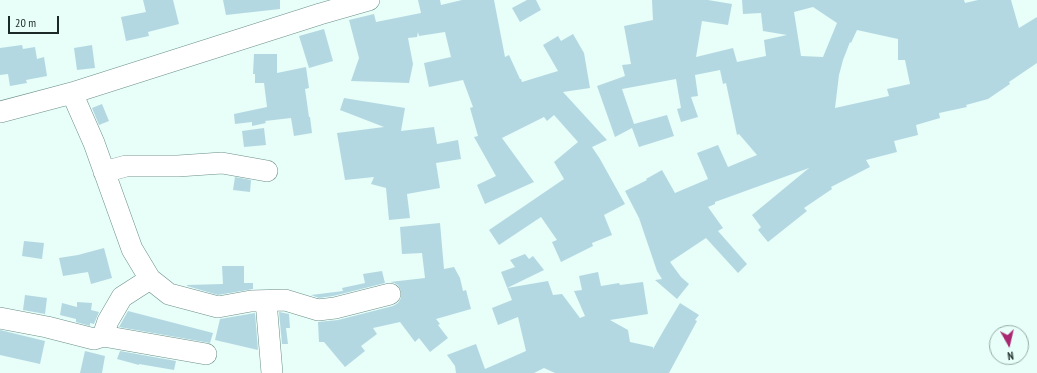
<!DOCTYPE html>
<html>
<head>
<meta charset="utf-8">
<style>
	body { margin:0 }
	#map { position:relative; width:1037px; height:373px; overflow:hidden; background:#e7fef9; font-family:"PT Sans Narrow",sans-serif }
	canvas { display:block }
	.north { position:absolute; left:989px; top:325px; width:40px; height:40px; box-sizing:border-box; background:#e7fef9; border:1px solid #95a9a5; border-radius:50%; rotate:172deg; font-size:11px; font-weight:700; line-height:16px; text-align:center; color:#1b2927 }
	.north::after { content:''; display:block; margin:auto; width:14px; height:18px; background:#aa2670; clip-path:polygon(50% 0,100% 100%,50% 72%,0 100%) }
	.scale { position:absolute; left:8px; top:16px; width:51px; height:18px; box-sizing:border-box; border:2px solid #1b2927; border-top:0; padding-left:5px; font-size:12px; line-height:14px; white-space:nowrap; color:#1b2927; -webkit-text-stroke:3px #e7fef9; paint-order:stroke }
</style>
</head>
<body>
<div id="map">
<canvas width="1037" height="373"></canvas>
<div class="north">N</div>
<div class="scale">20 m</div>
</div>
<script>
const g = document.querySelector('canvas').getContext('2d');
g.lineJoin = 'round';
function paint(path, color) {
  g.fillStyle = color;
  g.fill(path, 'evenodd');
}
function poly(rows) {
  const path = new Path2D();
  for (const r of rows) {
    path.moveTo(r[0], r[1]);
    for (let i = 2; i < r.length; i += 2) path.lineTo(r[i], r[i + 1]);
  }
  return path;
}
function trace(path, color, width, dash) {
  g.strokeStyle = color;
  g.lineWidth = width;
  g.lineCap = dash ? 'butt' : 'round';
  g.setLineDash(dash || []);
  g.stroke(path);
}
paint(poly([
	[143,0,173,0,179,24,148,32,149,36,126,41,121,17,146,12],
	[223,0,280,0,280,9,226,15],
	[418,0,440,0,441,5,462,0,494,0,505,57,509,55,520,79,521,79,522,82,558,71,543,45,558,36,561,41,573,34,584,53,590,88,563,92,607,140,592,147,600,159,625,204,604,215,612,235,592,243,593,246,561,262,552,242,557,240,541,217,499,245,489,230,564,179,554,162,578,142,554,115,547,121,544,117,502,138,534,182,485,204,477,185,496,176,474,137,478,136,470,108,473,107,463,80,429,87,424,63,451,57,445,32,419,36,418,32,417,37,408,38,413,64,409,83,351,81,359,58,349,20,374,14,376,22,421,13],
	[527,0,536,0,541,10,520,22,512,8],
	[652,0,708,0,732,4,728,25,702,21,696,57,733,48,737,62,766,56,764,40,787,35,763,31,761,13,743,14,742,0,964,0,965,3,978,0,1011,0,1019,28,1037,17,1037,63,1009,82,1010,84,988,99,966,105,967,107,939,113,940,118,916,125,918,135,894,141,897,152,866,160,870,167,831,187,832,189,804,208,807,211,768,242,758,230,761,227,752,215,809,168,715,202,715,204,708,207,723,228,718,231,747,264,738,273,706,238,670,262,681,277,689,284,677,299,655,280,662,279,657,271,639,218,625,191,647,180,646,179,662,170,675,193,708,179,697,153,718,145,728,167,757,155,739,134,737,135,726,83,723,84,720,70,695,75,698,96,691,97,698,117,681,122,677,109,681,108,676,79,622,89,634,124,667,115,674,136,639,147,632,128,615,137,597,86,625,76,622,65,631,64,624,26,653,20],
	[813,7,837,23,823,57,801,56,794,12],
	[857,30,898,39,898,60,905,60,910,84,887,89,889,96,835,108,839,75,843,60,850,42,851,43],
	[324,29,333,61,309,68,299,36],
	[22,45,23,49,35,47,37,59,44,57,47,76,26,80,27,83,10,86,8,74,0,75,0,48],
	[92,45,95,68,77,70,74,48],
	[254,54,277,54,277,73,306,67,309,88,305,89,309,117,310,117,312,133,294,136,291,118,265,121,266,123,252,126,252,122,235,124,234,114,267,107,264,83,255,83,255,74,253,74],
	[344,98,405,108,401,131,434,127,437,144,458,140,461,159,436,163,440,188,407,194,410,218,389,220,386,188,371,184,374,177,345,180,337,133,384,127,340,110],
	[102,104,109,121,99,125,92,108],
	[264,128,266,145,244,147,242,131],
	[235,177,251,180,250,192,233,190],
	[440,223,444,269,454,267,460,278,463,291,466,290,471,309,436,319,440,324,438,325,448,338,430,352,419,338,415,342,400,322,373,328,377,334,361,346,365,351,345,367,324,342,319,342,318,322,338,320,393,306,398,303,401,298,401,291,398,285,394,283,390,282,425,278,422,253,402,254,400,227],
	[24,241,44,243,42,259,22,256],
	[104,248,112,278,91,284,88,272,63,276,59,258,78,255],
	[525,254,529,259,533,256,544,270,507,288,548,281,553,295,562,294,580,318,585,316,574,291,582,290,579,276,598,272,601,286,619,283,620,285,643,282,648,314,610,320,628,330,630,342,653,347,653,349,665,328,680,303,699,315,695,320,697,321,669,373,555,373,544,368,534,373,456,373,455,366,447,355,476,344,485,369,526,351,518,317,498,325,492,308,512,300,501,272,515,267,510,260],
	[222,266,244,266,244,283,253,283,253,289,218,295,187,286,187,285,223,284],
	[382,271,385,283,333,296,319,298,311,295,343,291,342,288,365,283,363,274],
	[25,295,47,298,45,314,23,310],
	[77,302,92,303,91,310,99,312,94,324,90,323,90,326,76,322,76,319,60,315,62,303,77,307],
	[128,311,213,333,210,343,119,327],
	[279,312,289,314,290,328,286,328,288,344,282,344],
	[255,313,258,350,215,340,220,319],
	[0,330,45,341,40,364,0,355],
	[85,351,105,356,102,373,80,373],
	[120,351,176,361,174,370,139,364,139,365,117,359]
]), '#b4d8e2');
const minor = poly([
	[72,93,94,143,132,249,150,279,169,294,218,307,251,301,285,300,318,310,335,308,390,294],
	[0,112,72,93,320,14,369,0],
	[104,172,126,166,178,166,222,163,267,171],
	[266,301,272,373],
	[0,318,47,327,94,339,103,336,108,321,122,297,150,279],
	[103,336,206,354]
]);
trace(minor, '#6c8f88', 22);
trace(minor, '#fff', 21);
</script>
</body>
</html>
